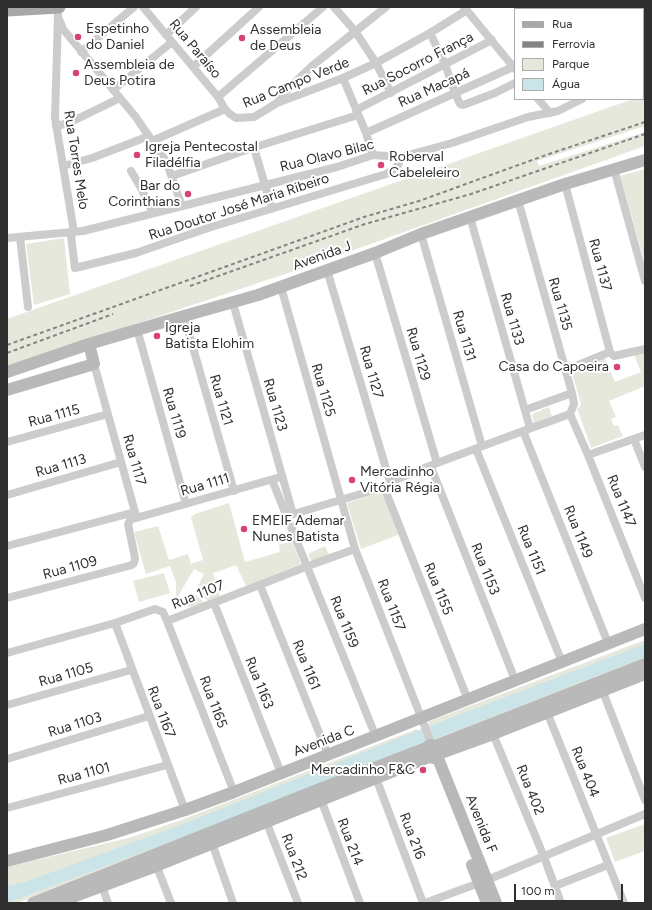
<!DOCTYPE html>
<html>
<head>
<meta charset="utf-8">
<style>
	body { margin:0 }
	#map { position:relative; width:652px; height:910px; overflow:hidden; background:#fff; font-family:Figtree,sans-serif }
	canvas { display:block }
	.frame { position:absolute; inset:0; border:8px solid #2f2f2f; pointer-events:none }
	.legend { position:absolute; left:514px; top:8px; width:130px; height:92px; box-sizing:border-box; background:#fff; border:1px solid #acacac; margin:0; padding:5px 7px; list-style:none; font-size:12px; color:#2f2f2f }
	.legend li { display:flex; align-items:center; gap:8px; height:20px }
	.legend b { width:20px; border:1px solid #acacac }
	.scale { position:absolute; left:514px; top:884px; width:109px; height:18px; box-sizing:border-box; border:2px solid #2f2f2f; border-top:0; padding-left:5px; font-size:12px; line-height:14px; white-space:nowrap; color:#2f2f2f; -webkit-text-stroke:3px #fff; paint-order:stroke }
</style>
</head>
<body>
<div id="map">
<canvas width="652" height="910"></canvas>
<div class="frame"></div>
<ul class="legend">
<li><b style="height:5px;background:#a7a7a7"></b>Rua</li>
<li><b style="height:5px;background:#848484"></b>Ferrovia</li>
<li><b style="height:11px;background:#e6e8dc"></b>Parque</li>
<li><b style="height:11px;background:#cae4e7"></b>Água</li>
</ul>
<div class="scale">100 m</div>
</div>
<script>
const g = document.querySelector('canvas').getContext('2d');
g.lineJoin = 'round';
function paint(path, color) {
  g.fillStyle = color;
  g.fill(path, 'evenodd');
}
function poly(rows) {
  const path = new Path2D();
  for (const r of rows) {
    path.moveTo(r[0], r[1]);
    for (let i = 2; i < r.length; i += 2) path.lineTo(r[i], r[i + 1]);
  }
  return path;
}
function trace(path, color, width, dash) {
  g.strokeStyle = color;
  g.lineWidth = width;
  g.lineCap = dash ? 'butt' : 'round';
  g.setLineDash(dash || []);
  g.stroke(path);
}
function write(font, color, halo, rows, align = 'center') {
  g.font = font + ' Figtree,sans-serif';
  g.lineWidth = 4;
  g.setLineDash([]);
  g.textBaseline = 'middle';
  g.strokeStyle = halo;
  g.fillStyle = color;
  for (const [text, x, y, turn = 0] of rows) {
    g.save();
    g.translate(x, y);
    g.rotate((+turn || 0) * Math.PI / 180);
    g.textAlign = isNaN(turn) ? turn : align;
    if (halo) g.strokeText(text, 0, 0);
    g.fillText(text, 0, 0);
    g.restore();
  }
}
paint(poly([
	[645,95,645,126,537,161,539,166,645,132,645,146,309,266,7,367,7,319,613,106,634,99,643,99,643,96],
	[645,169,645,263,620,176],
	[64,238,70,294,34,305,26,244],
	[645,352,645,386,609,401,616,417,611,419,614,426,618,425,623,436,591,448,577,408,580,407,581,404,572,373,573,370,605,358,615,382,641,372,634,355],
	[549,407,552,416,534,423,532,414],
	[384,491,400,534,361,549,347,503],
	[229,503,245,562,280,552,279,545,292,541,301,564,246,586,236,565,213,573,220,597,209,602,196,590,204,574,194,569,177,598,188,604,194,594,205,603,191,608,176,600,176,582,170,566,146,574,134,532,158,526,169,560,188,554,191,564,203,560,191,517,195,514],
	[325,546,329,555,312,562,308,554],
	[164,573,170,593,139,602,133,581],
	[645,640,645,662,434,741,427,726,430,721],
	[417,729,424,745,41,894,17,903,9,903,7,897,7,867,132,837,181,820],
	[645,824,645,851,615,862,606,838]
]), '#e6e8dc');
paint(poly([
	[645,644,645,657,189,835,7,903,7,886,25,882,186,823,414,732]
]), '#cae4e7');
trace(poly([
	[143,7,218,97,225,109],
	[334,7,355,31,376,63,391,93],
	[464,7,515,69],
	[562,7,564,9],
	[56,8,58,15,55,118,74,232,71,236,75,268,136,253,208,228,386,174,393,170,398,165,401,157],
	[59,19,63,29,135,116,166,161,182,206],
	[430,33,445,64,455,93,460,104,463,105,495,93,515,83],
	[166,35,196,7],
	[81,52,134,7],
	[643,61,645,59],
	[193,67,259,7],
	[343,78,366,133,373,155],
	[113,90,172,42],
	[218,97,323,7],
	[538,99,550,113],
	[277,103,287,90,312,66,386,7],
	[356,110,492,40],
	[56,127,77,119,120,98],
	[366,133,513,67],
	[152,141,225,109,230,114,236,118,254,117,277,103,343,78,376,63,430,33,467,10],
	[254,148,272,209],
	[63,166,92,158,149,136],
	[614,169,645,281],
	[131,171,141,188,153,213],
	[172,176,252,148,358,115],
	[565,184,610,352],
	[518,200,572,393,574,404,570,414],
	[470,217,530,428],
	[421,234,482,446],
	[20,237,28,307],
	[7,238,83,231,337,167,373,155,401,157,452,143,528,117,558,111,582,99],
	[375,253,437,463],
	[327,270,390,482],
	[281,287,355,549,432,745],
	[233,303,293,514],
	[184,316,234,491],
	[137,329,186,504],
	[566,370,610,352,614,356,645,349],
	[525,410,572,393],
	[570,414,588,455,645,598],
	[523,431,608,643],
	[634,439,645,467],
	[7,442,108,414],
	[476,449,562,662],
	[588,455,645,435],
	[431,467,515,680],
	[272,480,376,737],
	[384,487,468,700],
	[7,495,121,462],
	[287,516,384,487,390,482,437,463,523,431,570,414],
	[136,518,277,478],
	[7,546,135,512],
	[260,585,328,755],
	[7,598,132,565,134,563,135,558,128,524,131,519,136,518,135,512,94,364],
	[214,603,281,773],
	[167,621,234,792],
	[115,623,185,810],
	[7,653,115,623,155,609,163,612,167,621,308,566,355,549],
	[601,687,645,800],
	[7,705,131,670],
	[547,712,624,903],
	[493,734,544,857,561,903],
	[7,759,149,716],
	[376,778,423,903],
	[320,797,360,903],
	[7,808,167,765],
	[266,821,298,903],
	[212,843,233,903],
	[155,862,171,903],
	[104,882,102,886,108,903],
	[555,886,608,865],
	[425,903,487,880,645,814]
]), '#ccc', 8);
trace(poly([
	[7,372,89,344,184,316,258,295,375,253,421,234,565,184,645,160],
	[7,390,94,364,89,344],
	[435,746,645,664],
	[438,754,493,734,645,674],
	[437,756,496,903],
	[7,861,107,835,185,810,234,792,645,629],
	[472,865,487,903],
	[33,903,317,790,426,748],
	[56,903,156,866,429,757,434,758,437,756,439,751,435,746,430,745,426,748,426,753,429,757]
]), '#b9b9b9', 12);
trace(poly([
	[7,10,59,7]
]), '#a7a7a7', 13);
trace(poly([
	[190,286,365,224,471,194,645,134],
	[7,345,364,217,419,201,546,155,645,122],
	[7,353,113,314]
]), '#848484', 2, [4, 3]);
for (const [x, y, r, color] of [
	[78,37,4,"#d64276"],
	[242,38,4,"#d64276"],
	[76,73,4,"#d64276"],
	[137,155,4,"#d64276"],
	[381,165,4,"#d64276"],
	[188,194,4,"#d64276"],
	[157,336,4,"#d64276"],
	[617,367,4,"#d64276"],
	[352,480,4,"#d64276"],
	[244,529,4,"#d64276"],
	[423,770,4,"#d64276"]
]) {
  const dot = new Path2D();
  dot.arc(x, y, r, 0, 2 * Math.PI);
  g.fillStyle = color;
  g.fill(dot);
  trace(dot, '#fff', 1.5);
}
write('14px', '#2f2f2f', '#fff', [
	["Espetinho",86,29],
	["do Daniel",86,45],
	["Assembleia",250,30],
	["de Deus",250,46],
	["Assembleia de",84,65],
	["Deus Potira",84,81],
	["Igreja Pentecostal",145,147],
	["Filadélfia",145,163],
	["Roberval",389,157],
	["Cabeleleiro",389,173],
	["Bar do",180,186,"right"],
	["Corinthians",180,202,"right"],
	["Igreja",165,328],
	["Batista Elohim",165,344],
	["Casa do Capoeira",609,367,"right"],
	["Mercadinho",360,472],
	["Vitória Régia",360,488],
	["EMEIF Ademar",252,521],
	["Nunes Batista",252,537],
	["Mercadinho F&C",415,770,"right"]
], 'left');
write('14px', '#2f2f2f', '#fff', [
	["Rua Paraíso",195,49,50],
	["Rua Socorro França",418,64,-27],
	["Rua Campo Verde",296,83,-22],
	["Rua Macapá",434,88,-24],
	["Rua Olavo Bilac",327,156,-14],
	["Rua Torres Melo",76,160,81],
	["Rua Doutor José Maria Ribeiro",239,207,-18],
	["Avenida J",322,256,-20],
	["Rua 1137",600,265,75],
	["Rua 1135",560,304,74],
	["Rua 1133",512,319,74],
	["Rua 1131",464,336,74],
	["Rua 1129",418,354,74],
	["Rua 1127",371,372,74],
	["Rua 1125",323,390,74],
	["Rua 1121",221,400,74],
	["Rua 1123",275,405,74],
	["Rua 1119",174,413,74],
	["Rua 1115",54,416,-15],
	["Rua 1117",134,460,74],
	["Rua 1113",61,466,-16],
	["Rua 1111",205,485,-16],
	["Rua 1147",621,501,68],
	["Rua 1149",578,532,68],
	["Rua 1151",531,550,68],
	["Rua 1109",70,568,-15],
	["Rua 1153",485,569,68],
	["Rua 1155",438,589,68],
	["Rua 1107",198,595,-22],
	["Rua 1157",391,605,69],
	["Rua 1159",344,622,68],
	["Rua 1161",306,665,68],
	["Rua 1105",66,675,-16],
	["Rua 1163",259,683,68],
	["Rua 1165",213,702,69],
	["Rua 1167",161,712,69],
	["Rua 1103",75,725,-17],
	["Avenida C",324,741,-21],
	["Rua 404",585,772,68],
	["Rua 1101",84,774,-15],
	["Rua 402",530,790,68],
	["Avenida F",481,824,68],
	["Rua 216",412,836,69],
	["Rua 214",350,842,69],
	["Rua 212",294,857,69]
]);
</script>
</body>
</html>
